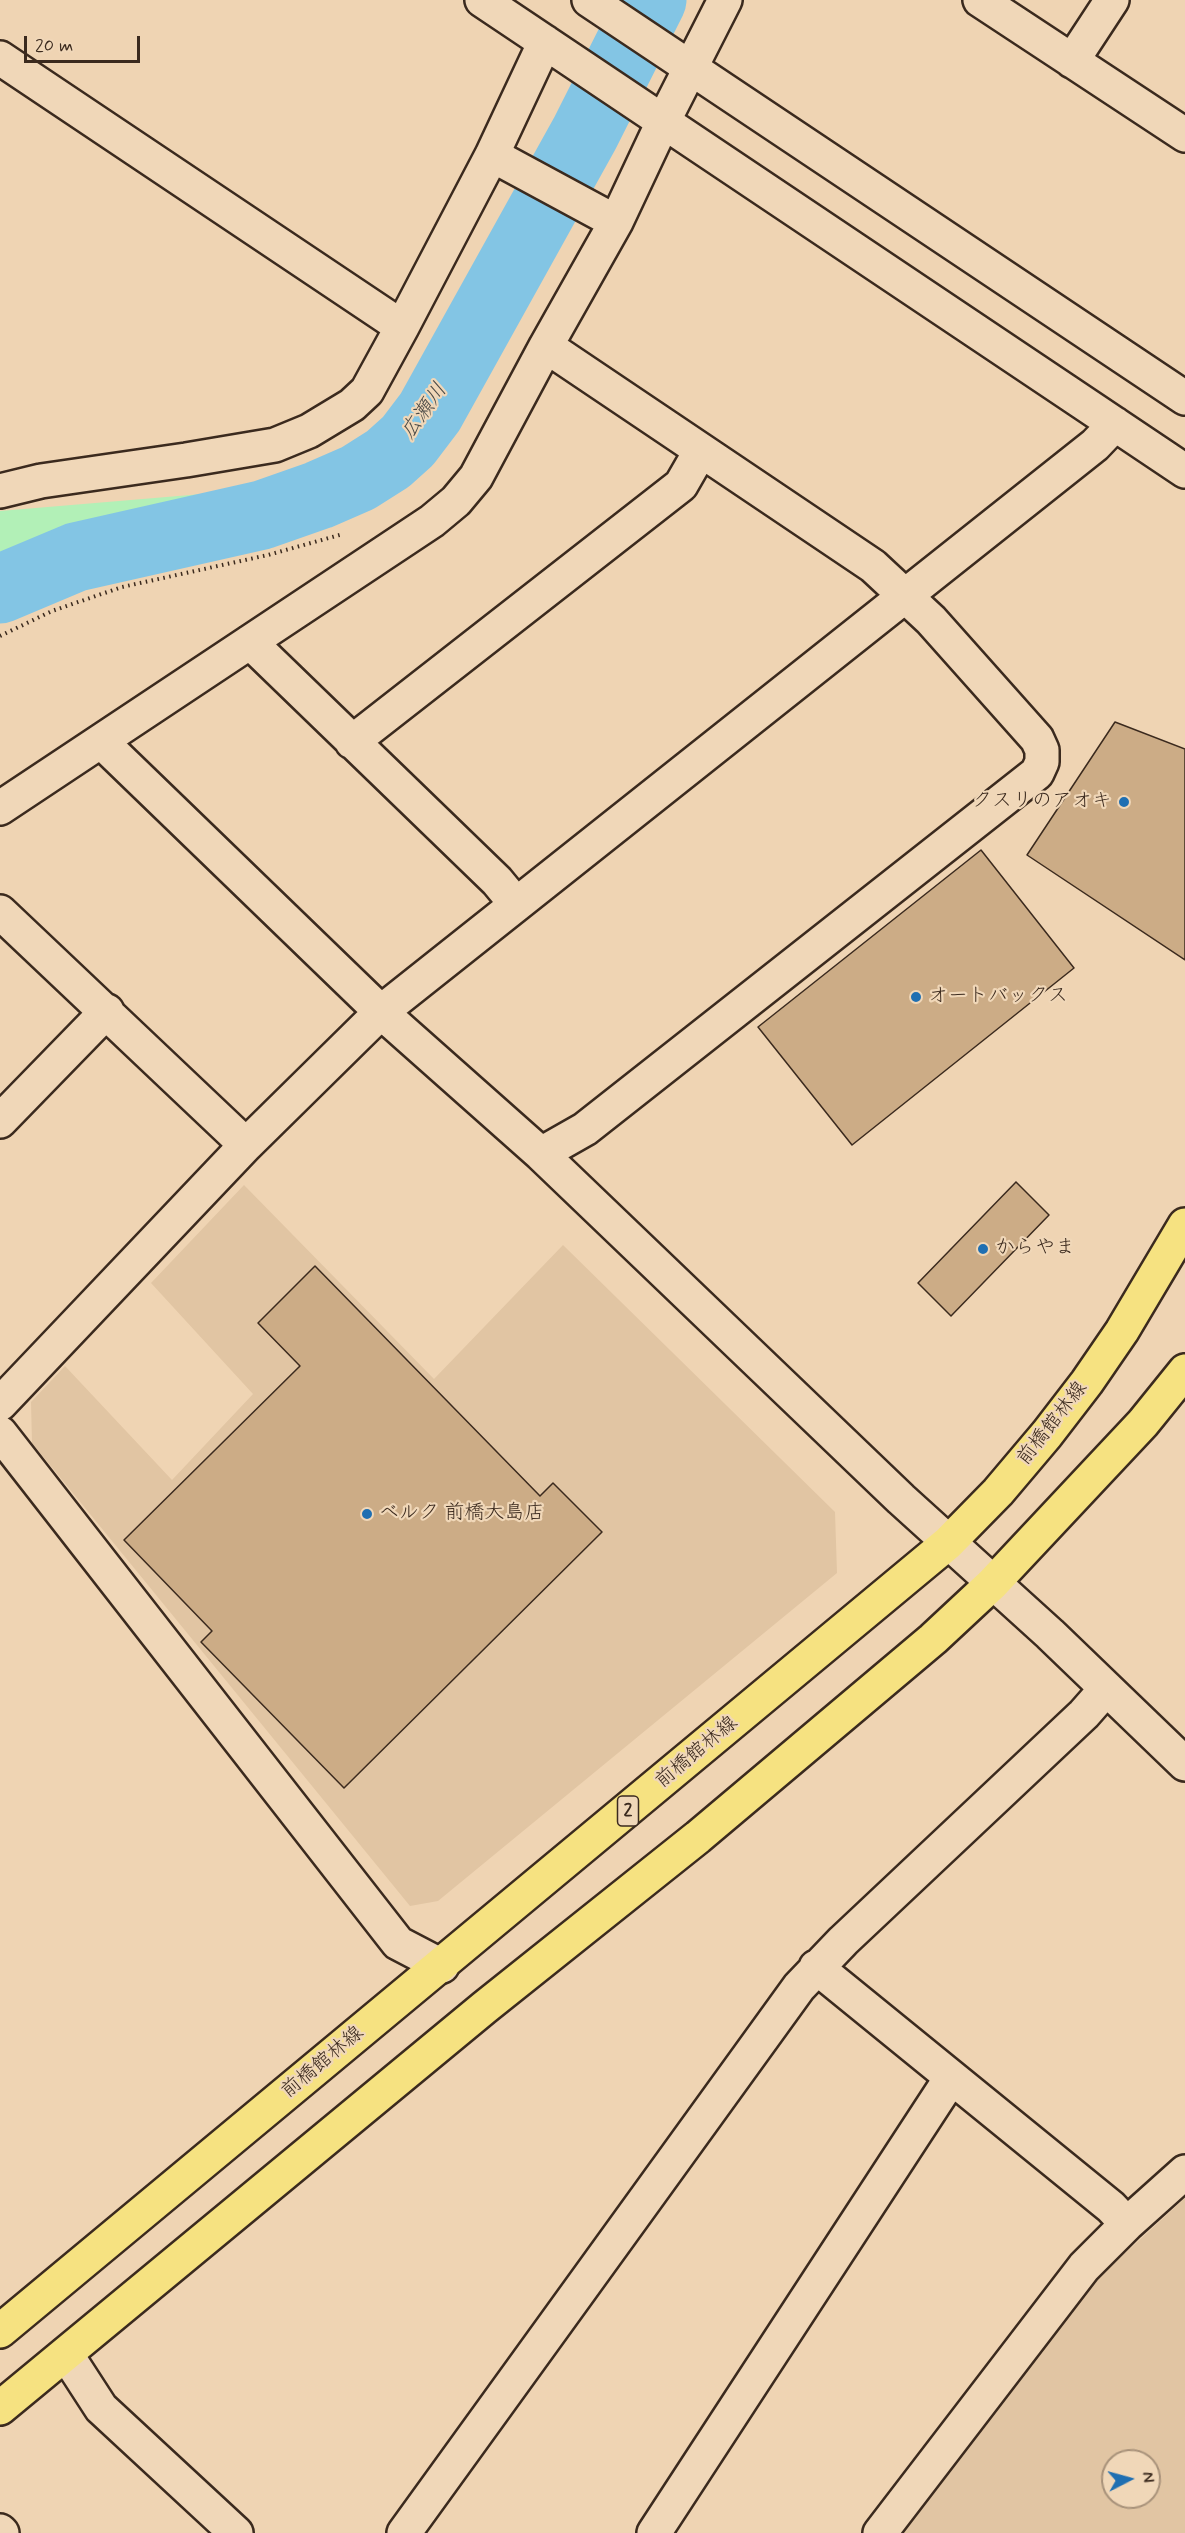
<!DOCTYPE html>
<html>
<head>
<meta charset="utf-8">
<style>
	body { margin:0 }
	#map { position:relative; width:1185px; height:2533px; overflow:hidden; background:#efd4b3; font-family:Mynerve,sans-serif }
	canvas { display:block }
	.north { position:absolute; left:1101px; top:2449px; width:60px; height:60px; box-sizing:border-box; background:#f0d7b8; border:2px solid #a8927a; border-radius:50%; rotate:84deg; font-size:16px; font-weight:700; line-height:24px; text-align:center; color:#3b2a1e }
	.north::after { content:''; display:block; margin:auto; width:21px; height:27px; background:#1f6fb2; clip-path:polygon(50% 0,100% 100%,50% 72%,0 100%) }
	.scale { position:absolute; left:24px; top:36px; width:116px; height:27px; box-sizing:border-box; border:3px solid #3b2a1e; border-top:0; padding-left:8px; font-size:18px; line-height:21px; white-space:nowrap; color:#3b2a1e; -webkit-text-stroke:4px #f0d7b8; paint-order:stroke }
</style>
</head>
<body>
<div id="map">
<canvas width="1185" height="2533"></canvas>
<div class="north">N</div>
<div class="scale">20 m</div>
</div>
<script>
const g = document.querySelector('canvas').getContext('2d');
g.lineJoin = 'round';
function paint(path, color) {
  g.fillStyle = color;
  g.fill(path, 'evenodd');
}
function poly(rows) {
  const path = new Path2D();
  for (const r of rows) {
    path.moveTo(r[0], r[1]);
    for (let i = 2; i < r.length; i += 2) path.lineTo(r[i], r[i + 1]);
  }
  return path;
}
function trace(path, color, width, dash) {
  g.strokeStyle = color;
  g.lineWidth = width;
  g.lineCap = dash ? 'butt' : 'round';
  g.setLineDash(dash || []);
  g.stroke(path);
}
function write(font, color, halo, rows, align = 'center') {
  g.font = font + ' Mynerve,"Klee One",sans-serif';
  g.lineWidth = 4.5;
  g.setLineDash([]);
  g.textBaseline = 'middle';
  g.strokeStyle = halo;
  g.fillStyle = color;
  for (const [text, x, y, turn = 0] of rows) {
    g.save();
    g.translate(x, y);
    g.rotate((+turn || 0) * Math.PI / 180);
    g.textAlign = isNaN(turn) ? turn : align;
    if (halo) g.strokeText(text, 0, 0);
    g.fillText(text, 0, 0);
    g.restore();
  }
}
paint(poly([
	[244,1185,434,1379,563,1245,835,1512,837,1573,438,1901,410,1906,32,1443,31,1402,65,1366,172,1480,253,1394,151,1283],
	[1185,2198,1185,2533,900,2533,936,2491,1082,2293],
	[1113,2461,1149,2461,1149,2497,1113,2497]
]), '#e1c5a3');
paint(poly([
	[214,493,0,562,0,511]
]), '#b2f0b7');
trace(poly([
	[0,589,76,557,262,515,319,495,358,478,388,459,408,441,430,412,585,133,652,0]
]), '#83c5e4', 69);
const building = poly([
	[1115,722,1185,749,1185,960,1027,855,1115,722],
	[981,850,1074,968,852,1145,758,1027,981,850],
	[1016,1182,1049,1215,951,1316,918,1283,1016,1182],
	[315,1266,540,1496,553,1483,602,1532,344,1788,201,1642,212,1631,124,1540,300,1366,258,1323,315,1266]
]);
paint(building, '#ccac86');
trace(building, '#3b2a1e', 1.5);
const minor = poly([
	[482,0,1185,471],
	[589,0,1185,398],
	[980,0,1185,135],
	[0,58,402,327],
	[1072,61,1112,0],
	[492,155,616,222],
	[0,491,41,481,186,460,275,445,309,431,352,405,367,391,402,327,492,155,545,42],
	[250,642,497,881,516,904],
	[104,740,110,750,381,1012,541,1154,901,1499,1050,1634,1185,1764],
	[352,742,681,485,700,452],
	[0,808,432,521,456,501,476,477,546,346,616,222,664,120,725,0],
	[0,912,246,1145],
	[0,1121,107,1011],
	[541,1154,585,1129,1037,773,1042,762,1042,750,1037,739,931,620,873,566,546,346],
	[0,1404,246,1145,381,1012,1095,445,1115,424],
	[0,1433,398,1943,442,1966],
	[816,1967,1111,2207,1127,2224],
	[66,2354,101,2408,236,2533],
	[0,2531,2,2533],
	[404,2533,799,1987,843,1941,1084,1714,1106,1689],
	[654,2533,951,2078],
	[880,2533,1084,2267,1127,2224,1185,2172]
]);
const major = poly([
	[0,2331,948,1543,998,1492,1047,1434,1087,1382,1122,1331,1185,1225],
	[0,2408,485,2007,698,1837,933,1639,992,1584,1143,1423,1185,1371]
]);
trace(minor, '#3b2a1e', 38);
trace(major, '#3b2a1e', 38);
trace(poly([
	[0,636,52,611,122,587,268,555,343,534]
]), '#3b2a1e', 4, [1.5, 4.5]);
trace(minor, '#f0d7b8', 33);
trace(major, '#f6e281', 33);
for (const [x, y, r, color] of [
	[1124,802,6,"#1f6fb2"],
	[916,997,6,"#1f6fb2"],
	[983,1249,6,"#1f6fb2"],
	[367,1514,6,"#1f6fb2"]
]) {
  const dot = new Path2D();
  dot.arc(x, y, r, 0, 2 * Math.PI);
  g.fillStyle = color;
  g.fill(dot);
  trace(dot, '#f0d7b8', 2);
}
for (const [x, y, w] of [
	[628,1811,21]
]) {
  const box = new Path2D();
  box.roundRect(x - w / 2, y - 15, w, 30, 4.5);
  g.fillStyle = '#f0d7b8';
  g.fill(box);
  trace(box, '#3b2a1e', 1.5);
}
write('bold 18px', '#3b2a1e', null, [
	["2",628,1811]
]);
write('20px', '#3b2a1e', '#f0d7b8', [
	["クスリのアオキ",1112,802,"right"],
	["オートバックス",928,997],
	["からやま",995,1249],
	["ベルク 前橋大島店",379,1514]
], 'left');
write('20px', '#3b2a1e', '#f0d7b8', [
	["前橋館林線",1053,1424,-52],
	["前橋館林線",697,1753,-40],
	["前橋館林線",323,2063,-40]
]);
write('italic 21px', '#494946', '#f0d7b8', [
	["広瀬川",425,412,-55]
]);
</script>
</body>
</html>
